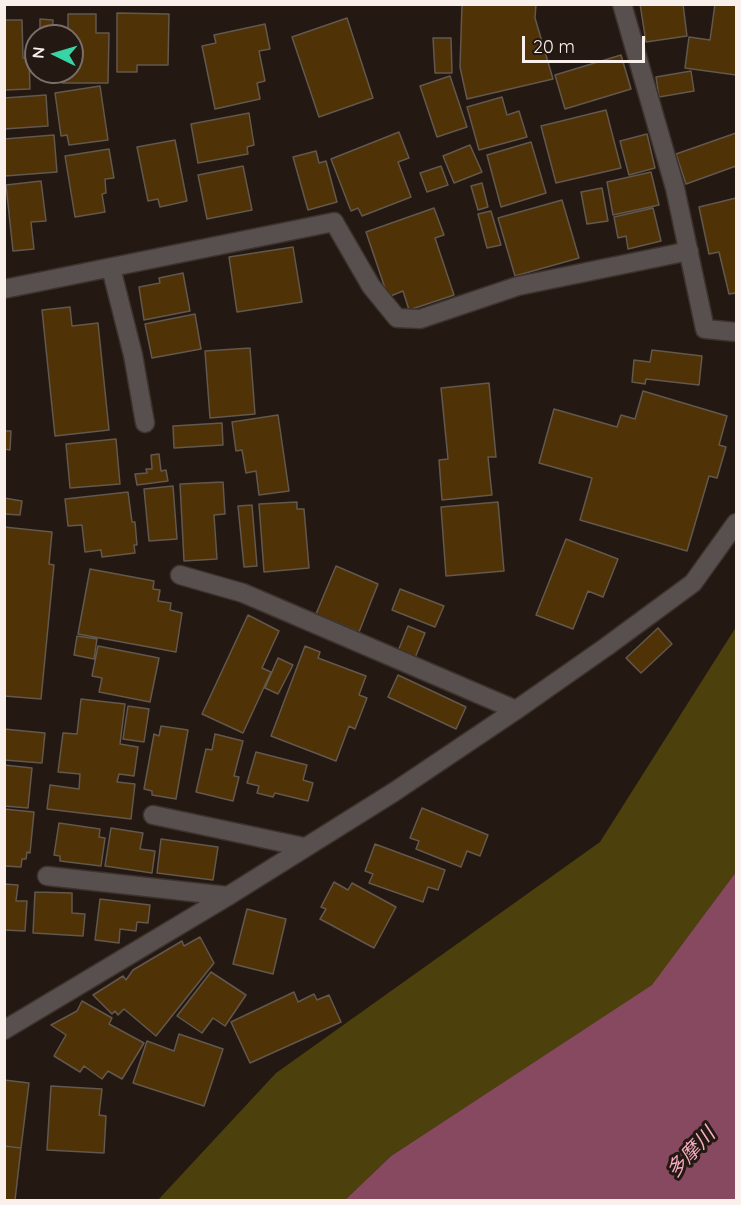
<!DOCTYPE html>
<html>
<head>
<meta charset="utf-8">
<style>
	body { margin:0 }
	#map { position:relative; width:741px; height:1205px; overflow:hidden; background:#241812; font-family:Quicksand,sans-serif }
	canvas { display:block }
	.frame { position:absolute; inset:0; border:6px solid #f9f0ec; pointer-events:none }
	.north { position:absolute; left:24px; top:24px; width:60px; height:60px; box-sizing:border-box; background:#241812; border:2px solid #796e69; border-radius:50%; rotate:275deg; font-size:16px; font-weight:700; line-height:24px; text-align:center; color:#f9f0ec }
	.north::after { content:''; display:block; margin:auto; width:21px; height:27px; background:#37d4a6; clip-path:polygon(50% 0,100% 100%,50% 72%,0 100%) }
	.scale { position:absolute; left:522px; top:36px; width:123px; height:27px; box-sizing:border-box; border:3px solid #f9f0ec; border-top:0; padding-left:8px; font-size:18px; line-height:21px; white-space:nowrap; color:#f9f0ec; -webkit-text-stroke:4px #241812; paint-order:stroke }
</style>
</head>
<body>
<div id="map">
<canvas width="741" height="1205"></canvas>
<div class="frame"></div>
<div class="north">N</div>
<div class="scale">20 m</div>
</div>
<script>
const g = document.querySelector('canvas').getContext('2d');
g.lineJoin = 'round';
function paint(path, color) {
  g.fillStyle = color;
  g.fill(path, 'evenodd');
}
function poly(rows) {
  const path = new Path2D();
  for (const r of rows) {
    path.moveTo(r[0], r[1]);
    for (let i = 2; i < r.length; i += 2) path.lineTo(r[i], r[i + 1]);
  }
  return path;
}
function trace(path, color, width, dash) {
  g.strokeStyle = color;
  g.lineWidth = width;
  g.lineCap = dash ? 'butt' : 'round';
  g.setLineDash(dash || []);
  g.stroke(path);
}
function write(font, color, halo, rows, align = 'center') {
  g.font = font + ' Quicksand,"Noto Sans JP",sans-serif';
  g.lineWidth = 6;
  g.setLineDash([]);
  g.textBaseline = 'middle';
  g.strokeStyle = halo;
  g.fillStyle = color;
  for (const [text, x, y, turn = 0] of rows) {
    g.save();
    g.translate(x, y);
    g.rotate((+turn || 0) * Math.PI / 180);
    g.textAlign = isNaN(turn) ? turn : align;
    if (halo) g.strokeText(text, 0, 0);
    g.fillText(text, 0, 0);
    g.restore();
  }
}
paint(poly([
	[736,627,736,872,653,985,391,1156,345,1200,158,1200,276,1073,600,842]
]), '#4c400c');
paint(poly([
	[736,872,736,1200,345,1200,391,1156,652,985]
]), '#86495f');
const building = poly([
	[462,4,536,4,535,18,553,79,467,99,460,67,462,4],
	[640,4,683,4,687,36,646,42,640,4],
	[715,4,736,4,736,75,685,68,689,37,710,40,715,4],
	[117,13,169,14,168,65,137,65,137,72,117,72,117,13],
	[68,14,96,14,96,33,109,33,108,83,62,83,62,72,72,72,72,36,68,36,68,14],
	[347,18,373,98,319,117,292,37,347,18],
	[40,19,53,20,52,36,40,36,40,19],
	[4,20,22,20,23,58,29,58,30,89,4,90,4,20],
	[265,24,270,49,259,51,265,81,257,83,260,99,215,109,202,46,216,43,214,35,265,24],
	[433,38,451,38,452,73,435,73,433,38],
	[621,55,631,89,565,109,555,75,621,55],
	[691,71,694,91,659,97,656,77,691,71],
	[450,76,467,127,437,137,420,86,450,76],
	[100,86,108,140,69,145,67,135,61,136,55,93,100,86],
	[46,95,48,126,4,129,4,98,46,95],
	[502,97,507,115,519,111,527,137,479,150,467,107,502,97],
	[606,110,621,168,556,183,541,126,606,110],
	[249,113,254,145,247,147,248,154,198,163,191,124,249,113],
	[399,132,409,158,398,162,411,197,362,216,358,208,351,211,331,159,399,132],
	[736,133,736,166,686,184,676,154,736,133],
	[647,134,655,168,629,175,620,141,647,134],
	[54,135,57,172,5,176,4,139,54,135],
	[175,140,187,201,160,207,158,199,148,201,137,147,175,140],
	[531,142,546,193,501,207,487,155,531,142],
	[470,145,482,172,454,183,443,156,470,145],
	[109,149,114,178,105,179,106,193,102,194,105,212,75,217,65,156,109,149],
	[316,151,319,163,326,161,337,202,308,210,293,157,316,151],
	[243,166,252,210,207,219,198,175,243,166],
	[441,166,448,185,427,192,420,173,441,166],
	[651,172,659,205,613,215,607,182,651,172],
	[41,181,46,221,31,222,34,249,13,251,6,185,41,181],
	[482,183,488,207,478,210,471,186,482,183],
	[602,188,608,221,587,224,581,192,602,188],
	[736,198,736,293,729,294,719,252,709,254,699,207,736,198],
	[562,200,579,258,515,276,498,218,562,200],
	[434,208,444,235,435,238,454,295,409,310,403,291,388,297,366,232,434,208],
	[653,208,661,241,628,249,626,236,618,238,614,217,653,208],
	[491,211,501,245,487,248,478,214,491,211],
	[293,247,302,302,237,312,229,257,293,247],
	[183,273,190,311,144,320,139,287,160,283,159,278,183,273],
	[70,307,72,326,98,323,109,430,55,436,42,310,70,307],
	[195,314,201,349,152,358,145,324,195,314],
	[250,348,255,414,210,418,205,351,250,348],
	[652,350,702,356,699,385,646,379,645,384,632,382,634,360,650,362,652,350],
	[489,383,496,457,488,457,492,495,442,500,439,460,448,459,441,388,489,383],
	[643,391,727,416,719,445,726,447,717,478,709,476,687,551,580,520,592,478,539,463,554,409,617,427,621,415,635,419,643,391],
	[278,415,289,491,259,495,256,471,246,473,242,450,236,451,232,422,278,415],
	[222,423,223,445,174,448,173,426,222,423],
	[4,431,11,431,10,450,4,449,4,431],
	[116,439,120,484,70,488,66,444,116,439],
	[159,454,161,471,166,470,168,481,137,485,135,474,147,473,146,469,152,469,151,455,159,454],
	[223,482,225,514,214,515,217,559,184,561,180,484,223,482],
	[173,486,177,539,149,541,144,489,173,486],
	[128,492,132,522,135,522,137,545,134,545,135,553,102,557,101,550,85,552,82,525,68,526,65,499,128,492],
	[4,498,22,501,20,515,4,514,4,498],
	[297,502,297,509,304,509,309,568,264,572,259,504,297,502],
	[498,502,504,571,446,576,441,507,498,502],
	[252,505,257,566,244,567,238,506,252,505],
	[4,527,52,532,49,564,54,565,41,699,4,696,4,527],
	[566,539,618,559,603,597,588,591,573,629,536,615,566,539],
	[336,566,378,584,359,632,316,614,336,566],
	[90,569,154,581,153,589,160,590,158,601,171,603,170,610,182,613,176,652,78,634,90,569],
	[400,589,444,606,435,627,392,610,400,589],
	[248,615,279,631,262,668,271,672,243,733,202,714,248,615],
	[408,626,425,633,415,658,398,651,408,626],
	[658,628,672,644,641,673,626,658,658,628],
	[77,636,97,639,94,659,74,655,77,636],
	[98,646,159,658,150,702,99,692,102,678,92,676,98,646],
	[305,646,320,652,318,658,366,676,359,695,367,698,355,729,349,726,336,761,271,736,305,646],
	[278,658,293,665,278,694,265,688,278,658],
	[398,675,466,707,456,729,388,697,398,675],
	[81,699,125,704,120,744,138,747,134,776,119,774,117,782,135,784,131,819,47,809,50,785,79,789,80,774,58,772,63,733,77,734,81,699],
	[128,706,149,709,144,742,123,739,128,706],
	[161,726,188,730,176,799,152,795,152,791,144,789,154,734,159,736,161,726],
	[4,729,45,733,42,763,4,760,4,729],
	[215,734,243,741,234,776,239,777,233,801,196,792,206,749,212,750,215,734],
	[256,752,307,765,303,780,313,783,308,801,275,793,273,797,257,793,259,786,247,783,256,752],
	[4,765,32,768,28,808,4,806,4,765],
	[422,808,488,835,480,856,467,851,461,867,416,849,419,841,410,838,422,808],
	[4,809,34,812,30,853,27,852,26,859,22,859,21,867,4,866,4,809],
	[59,823,100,829,99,837,105,838,101,866,60,861,60,856,54,855,59,823],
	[111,828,143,833,140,849,155,851,152,873,105,866,111,828],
	[161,839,218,847,213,880,157,873,161,839],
	[375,844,445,870,438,890,428,887,423,902,369,883,373,874,365,871,375,844],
	[334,882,348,890,352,883,396,907,374,948,320,919,326,909,321,907,334,882],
	[4,884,18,885,16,901,27,901,25,931,4,930,4,884],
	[35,892,72,893,72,913,85,914,83,936,33,933,35,892],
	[100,899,150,905,148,923,137,922,136,931,120,929,119,943,95,940,100,899],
	[247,909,286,919,273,974,233,964,247,909],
	[200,937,214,963,156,1036,124,1009,118,1015,115,1011,112,1014,93,995,123,976,126,980,133,970,182,941,184,946,200,937],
	[211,972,246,995,225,1026,213,1018,202,1033,177,1016,211,972],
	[294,992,298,1002,314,994,317,1000,329,995,341,1022,250,1063,231,1022,294,992],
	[82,1001,112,1018,109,1024,144,1043,122,1079,108,1071,102,1079,84,1066,80,1072,54,1056,66,1035,51,1025,77,1011,82,1001],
	[179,1034,223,1049,204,1106,133,1083,147,1041,174,1051,179,1034],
	[4,1080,29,1083,21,1148,4,1146,4,1080],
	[51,1086,102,1089,99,1115,106,1116,104,1153,47,1150,51,1086],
	[4,1146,21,1148,15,1200,4,1200,4,1146]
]);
paint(building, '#503207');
trace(building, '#62584d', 1.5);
const lane = poly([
	[622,4,675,188,705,329,736,332],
	[111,268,133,355,145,423],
	[4,289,334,222,371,286,397,318,420,319,518,286,689,251],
	[180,575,243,593,516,710],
	[153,815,304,847],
	[47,876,228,896]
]);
const street = poly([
	[4,1030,228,896,394,792,516,710,606,647,693,583,736,523]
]);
trace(lane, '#3e322c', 21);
trace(street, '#3e322c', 21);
trace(lane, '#57504f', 18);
trace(street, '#57504f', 18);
write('italic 20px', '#f8adc5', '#241812', [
	["多摩川",691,1153,-47]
]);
</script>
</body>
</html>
